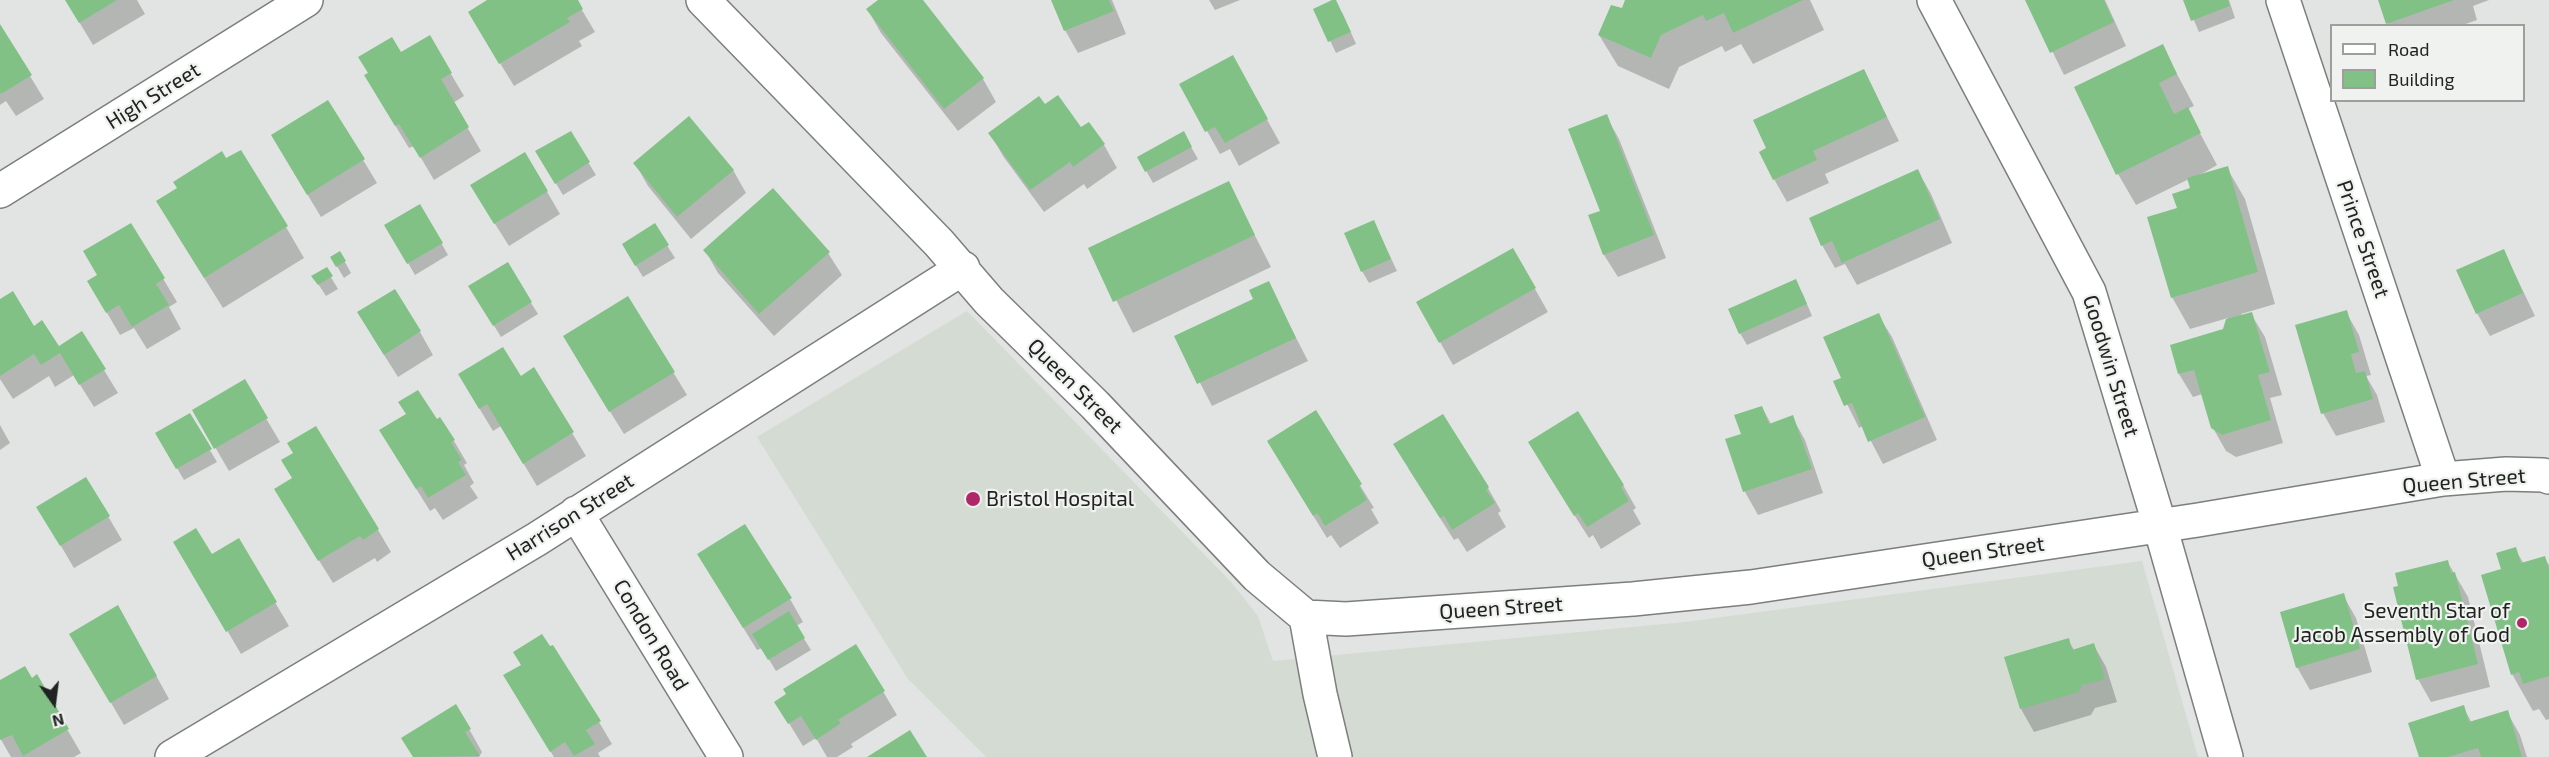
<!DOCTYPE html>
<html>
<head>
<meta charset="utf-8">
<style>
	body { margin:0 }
	#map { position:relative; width:2549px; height:757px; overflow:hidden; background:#e1e4e2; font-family:"Exo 2",sans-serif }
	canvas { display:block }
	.legend { position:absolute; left:2330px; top:24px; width:195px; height:78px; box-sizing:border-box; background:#eff2ef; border:2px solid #9d9f9d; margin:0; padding:8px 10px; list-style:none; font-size:18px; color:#212221 }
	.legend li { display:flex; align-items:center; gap:12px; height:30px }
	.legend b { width:30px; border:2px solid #9d9f9d }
	.north { position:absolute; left:24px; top:673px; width:60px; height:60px; -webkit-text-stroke:4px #eff2ef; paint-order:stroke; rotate:166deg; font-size:16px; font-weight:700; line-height:24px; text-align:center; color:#212221 }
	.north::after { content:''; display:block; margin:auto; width:21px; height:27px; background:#212221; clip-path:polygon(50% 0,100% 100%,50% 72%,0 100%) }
</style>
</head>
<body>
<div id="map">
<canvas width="2549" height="757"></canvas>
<ul class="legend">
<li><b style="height:8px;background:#fff"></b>Road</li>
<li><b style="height:16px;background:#81c186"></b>Building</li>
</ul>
<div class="north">N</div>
</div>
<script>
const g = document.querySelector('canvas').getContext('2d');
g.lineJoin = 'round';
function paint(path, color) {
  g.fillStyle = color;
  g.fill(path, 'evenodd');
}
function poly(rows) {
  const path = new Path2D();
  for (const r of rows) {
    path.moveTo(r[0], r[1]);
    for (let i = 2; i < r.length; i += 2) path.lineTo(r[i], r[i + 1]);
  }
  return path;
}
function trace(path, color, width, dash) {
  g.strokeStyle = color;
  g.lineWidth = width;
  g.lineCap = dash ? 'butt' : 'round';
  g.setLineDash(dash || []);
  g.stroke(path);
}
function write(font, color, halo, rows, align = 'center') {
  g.font = font + ' "Exo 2",sans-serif';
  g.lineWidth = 4.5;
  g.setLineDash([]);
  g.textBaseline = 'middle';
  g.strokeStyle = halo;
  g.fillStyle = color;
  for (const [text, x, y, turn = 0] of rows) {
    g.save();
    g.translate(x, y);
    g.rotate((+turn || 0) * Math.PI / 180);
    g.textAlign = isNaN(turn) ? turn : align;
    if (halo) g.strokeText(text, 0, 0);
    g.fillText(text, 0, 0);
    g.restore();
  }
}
paint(poly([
	[967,311,1231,582,1258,616,1273,661,1685,622,2142,561,2198,757,986,757,908,679,757,437]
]), '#d3dbd3');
paint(poly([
	[66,0,137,0,145,14,93,45],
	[490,0,576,0,595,32,579,41,582,46,514,86,483,35],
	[881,0,921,0,983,79,996,102,958,131,881,33,868,10],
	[1053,0,1112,0,1126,34,1078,53,1065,30],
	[1209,0,1240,0,1215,10],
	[1626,0,1810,0,1824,30,1753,64,1741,44,1725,52,1722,46,1679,67,1669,89,1618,66,1599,35,1622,10],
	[2027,0,2105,0,2126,46,2064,75],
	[2185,0,2229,0,2235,18,2199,32],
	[2379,0,2489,0,2473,6,2477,20,2460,26,2389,26],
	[1315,9,1342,12,1356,44,1336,53],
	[0,27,44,99,16,116,6,101,0,105],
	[429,37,464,96,453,103,481,151,434,180,414,146,409,148,379,99,401,55],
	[2162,46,2194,106,2187,109,2217,165,2198,176,2227,168,2245,199,2275,304,2241,314,2242,316,2251,314,2265,337,2282,395,2270,398,2283,443,2236,457,2226,451,2213,428,2202,394,2193,397,2179,374,2224,330,2228,318,2190,329,2172,297,2178,209,2192,189,2189,179,2136,205,2118,174],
	[1864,71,1899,141,1825,174,1829,183,1787,202,1774,179],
	[1245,80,1280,143,1239,166,1230,149,1220,154,1181,85],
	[328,102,377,183,321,217,286,159],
	[1045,106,1104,145,1117,168,1087,189,1084,184,1044,212,1003,156,990,133],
	[1606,116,1619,139,1666,258,1618,277,1604,255,1590,216,1602,212],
	[570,133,596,175,563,195,537,152],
	[1183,133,1198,159,1153,183,1139,158],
	[525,154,560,214,509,246,485,208],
	[635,163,733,170,746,193,691,239,648,186],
	[1918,171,1931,194,1952,243,1857,285,1845,264,1835,268,1822,245],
	[1228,183,1271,267,1133,333,1090,249],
	[179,189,286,227,304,258,223,308,176,233],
	[420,206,448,255,415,275,387,226],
	[1374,222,1397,271,1369,283,1362,271],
	[131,225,177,302,169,307,181,329,147,349,134,328,120,335,89,282,99,276],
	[654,225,675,258,643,277,630,256],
	[705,250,828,253,842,275,774,336,718,273],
	[1513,250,1548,312,1453,365,1418,303],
	[2504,251,2535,316,2490,336,2477,313],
	[340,253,351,273,344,278,332,258],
	[326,269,338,289,326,296,313,276],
	[1268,283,1308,361,1212,406,1176,336,1255,300],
	[1802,292,1812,316,1747,345,1740,333],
	[477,298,531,303,538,314,501,337],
	[0,301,58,348,104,370,118,393,94,407,74,375,55,387,49,376,13,399,0,379],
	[2346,312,2359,335,2371,375,2366,376,2377,395,2385,422,2336,436,2323,413],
	[1878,315,1892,337,1937,440,1883,464,1863,426,1859,428,1836,382,1843,379],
	[420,332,433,355,398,377,372,336],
	[578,360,673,372,687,395,624,434],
	[534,370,586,456,537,486,501,426,493,431,473,398,520,378],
	[244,381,280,442,229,471,194,411],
	[1762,407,1771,424,1792,417,1805,440,1823,493,1758,515,1745,492,1727,440,1742,435],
	[1315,412,1374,508,1371,509,1379,523,1340,548,1331,535,1327,538,1282,465],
	[189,415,217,462,184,480,157,434],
	[407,415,436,421,454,441,467,463,464,465,474,483,470,486,478,498,443,520,435,508,430,511,394,453],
	[0,425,10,443,0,450],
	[1543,466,1623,485,1636,508,1633,510,1641,524,1601,549,1593,535,1589,538],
	[1408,468,1488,488,1501,511,1498,513,1506,527,1467,552,1458,538,1454,540],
	[86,479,122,540,74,568,38,507],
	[289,512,378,530,391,552,377,562,375,558,333,583],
	[238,540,289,626,241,654,175,542,211,556],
	[2515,549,2524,564,2544,557,2549,565,2549,719,2546,720,2539,709,2533,711,2512,674,2503,570],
	[2447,561,2468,597,2490,687,2431,702,2418,679],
	[712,577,790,599,803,622,796,626,811,650,776,671,762,648,757,650],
	[2343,595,2356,618,2372,672,2310,690,2297,667],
	[131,630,169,699,124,725,71,634],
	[2068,640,2074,650,2093,644,2106,667,2117,702,2095,708,2091,715,2034,732,2021,709],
	[856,646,897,715,851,744,853,747,837,757,827,757,816,738,803,746,776,702],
	[36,676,81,753,74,757,11,757,0,738,0,682,31,680],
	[518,699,599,722,612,744,598,753,600,757,554,757],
	[2463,707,2472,723,2507,712,2520,735,2527,757,2420,757],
	[469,729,482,752,479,757,414,757,403,738]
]), '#0003');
paint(poly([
	[65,0,117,0,79,23],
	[487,0,578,0,583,9,567,18,570,22,499,64,468,12],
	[878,0,923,0,984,78,944,109,866,9],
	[1051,0,1109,0,1114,11,1064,31],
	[1332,0,1336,0,1351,32,1328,42,1313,9],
	[1625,0,1803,0,1733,33,1724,13,1706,21,1703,15,1661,35,1651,58,1598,35,1611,5,1622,8],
	[2025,0,2104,0,2114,22,2050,53],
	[2183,0,2228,0,2230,6,2191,21],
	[2378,0,2454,0,2386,24],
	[0,24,32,75,1,94,0,92],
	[430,35,452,73,441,79,469,127,420,158,399,124,395,126,364,75,368,73,358,57,392,37,401,52],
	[2163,44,2177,74,2159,83,2174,114,2188,107,2201,133,2116,175,2074,87],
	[1233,55,1268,119,1225,143,1215,127,1205,132,1179,84],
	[1864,69,1887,117,1813,151,1817,160,1773,180,1759,152,1766,148,1753,120],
	[1058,95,1081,127,1089,122,1105,144,1073,167,1070,162,1030,190,988,133,1039,96,1045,104],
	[328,100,365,159,307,195,271,135],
	[1607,114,1654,235,1603,255,1588,215,1600,211,1568,129],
	[689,116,734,170,677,217,633,163],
	[571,131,590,162,555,184,535,151],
	[1184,131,1192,147,1145,172,1137,157],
	[241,150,288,226,204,278,156,201,177,188,173,182,222,151,226,158],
	[525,152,548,191,494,224,470,185],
	[2228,166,2258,272,2171,298,2147,217,2177,208,2172,194,2190,188,2187,178],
	[1918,169,1940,219,1842,263,1832,241,1821,246,1809,218],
	[1229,181,1255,235,1113,302,1088,248],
	[773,188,830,252,759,314,703,250],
	[420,204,443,243,407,264,384,225],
	[1374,220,1391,259,1361,272,1344,233],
	[131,223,165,278,156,284,169,305,132,327,119,305,106,313,87,281,97,275,83,251],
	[655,223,669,245,635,266,622,244],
	[1513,248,1536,288,1439,343,1416,302],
	[2504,249,2523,293,2476,314,2456,270],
	[340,251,346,261,336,267,330,257],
	[508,262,532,302,493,326,468,286],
	[327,267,333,276,318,285,311,276],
	[1796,279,1807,304,1739,334,1728,309],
	[1269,281,1296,338,1197,384,1174,336,1253,299,1249,290],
	[395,289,421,331,384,355,357,312],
	[13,291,34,326,42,320,59,346,82,331,106,369,79,385,60,353,41,365,34,354,0,376,0,299],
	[628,296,675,372,609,412,563,336],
	[2347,310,2359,352,2351,354,2356,373,2365,371,2373,399,2321,414,2295,325],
	[2252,312,2270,372,2258,375,2271,420,2222,435,2211,428,2194,370,2178,374,2170,345,2223,329,2226,319],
	[1879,313,1925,417,1868,442,1852,403,1844,406,1833,381,1841,378,1823,337],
	[503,347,521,376,534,367,574,432,523,464,487,404,479,409,458,374],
	[245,379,268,418,214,449,192,410],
	[418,390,437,419,440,417,455,440,451,442,462,460,458,462,466,475,428,498,421,486,416,489,379,430,406,414,398,402],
	[1762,406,1769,424,1793,415,1812,469,1743,492,1725,439,1741,434,1734,415],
	[1316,410,1362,484,1359,486,1367,500,1325,526,1317,513,1313,516,1267,441],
	[1578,411,1624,485,1621,487,1629,501,1587,527,1578,513,1574,516,1528,442],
	[190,413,212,449,176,469,155,433],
	[1443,414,1489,487,1486,490,1495,503,1452,530,1444,516,1440,518,1393,444],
	[316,426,379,529,363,540,360,536,318,561,274,489,292,478,281,460,293,453,287,443],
	[86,477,110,516,60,546,36,507],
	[745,524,792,598,743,628,697,554],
	[196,528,212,554,239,538,277,602,226,632,173,542],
	[2516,547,2521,563,2545,556,2549,569,2549,676,2523,684,2519,672,2511,675,2481,575,2501,569,2496,553],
	[2448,560,2451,573,2455,572,2478,664,2416,680,2393,587,2398,586,2395,573],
	[2344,593,2360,649,2296,668,2280,612],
	[118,605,157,676,110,703,69,634],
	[789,611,805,638,768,660,752,634],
	[542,634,550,646,553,645,601,721,586,730,595,744,574,756,565,742,550,752,503,675,521,665,513,652],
	[2069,638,2072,650,2094,643,2105,679,2082,685,2079,692,2020,709,2004,657],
	[856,644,885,691,838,720,841,723,816,740,801,716,788,724,774,702,786,694,783,689],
	[25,666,32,678,37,674,69,729,23,756,12,735,0,740,0,680],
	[456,704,471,729,465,732,480,756,413,757,401,738],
	[2464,705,2469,722,2508,710,2522,757,2481,757,2478,748,2448,757,2419,757,2408,723],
	[910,730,927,757,867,757]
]), '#81c186');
const minor = poly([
	[703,0,939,243,989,301,1095,405,1257,576,1306,617,1346,619,1633,599,1751,587,2198,520,2443,479,2506,474,2543,475,2549,477],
	[1934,0,2089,292,2160,526,2226,757],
	[2283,0,2443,479],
	[0,191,306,0],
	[576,513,726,757],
	[1306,617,1320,694,1335,757],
	[172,757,537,539,963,268]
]);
trace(minor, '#7c7f7c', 36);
trace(minor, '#fff', 33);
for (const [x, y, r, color] of [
	[973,499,8,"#af2769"],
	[2522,623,6,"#af2769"]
]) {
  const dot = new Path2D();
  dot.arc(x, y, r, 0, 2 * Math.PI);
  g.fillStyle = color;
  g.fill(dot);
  trace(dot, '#eff2ef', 2);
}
write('21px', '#212221', '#eff2ef', [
	["High Street",153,96,-32],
	["Prince Street",2363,239,71],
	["Goodwin Street",2111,366,73],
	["Queen Street",1075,386,45],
	["Queen Street",2464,481,-5],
	["Harrison Street",570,517,-32],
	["Queen Street",1983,552,-8],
	["Queen Street",1501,608,-4],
	["Condon Road",651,635,59]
]);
write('21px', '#212221', '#eff2ef', [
	["Bristol Hospital",986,499],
	["Seventh Star of",2510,611,"right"],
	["Jacob Assembly of God",2510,635,"right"]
], 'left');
</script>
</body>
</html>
